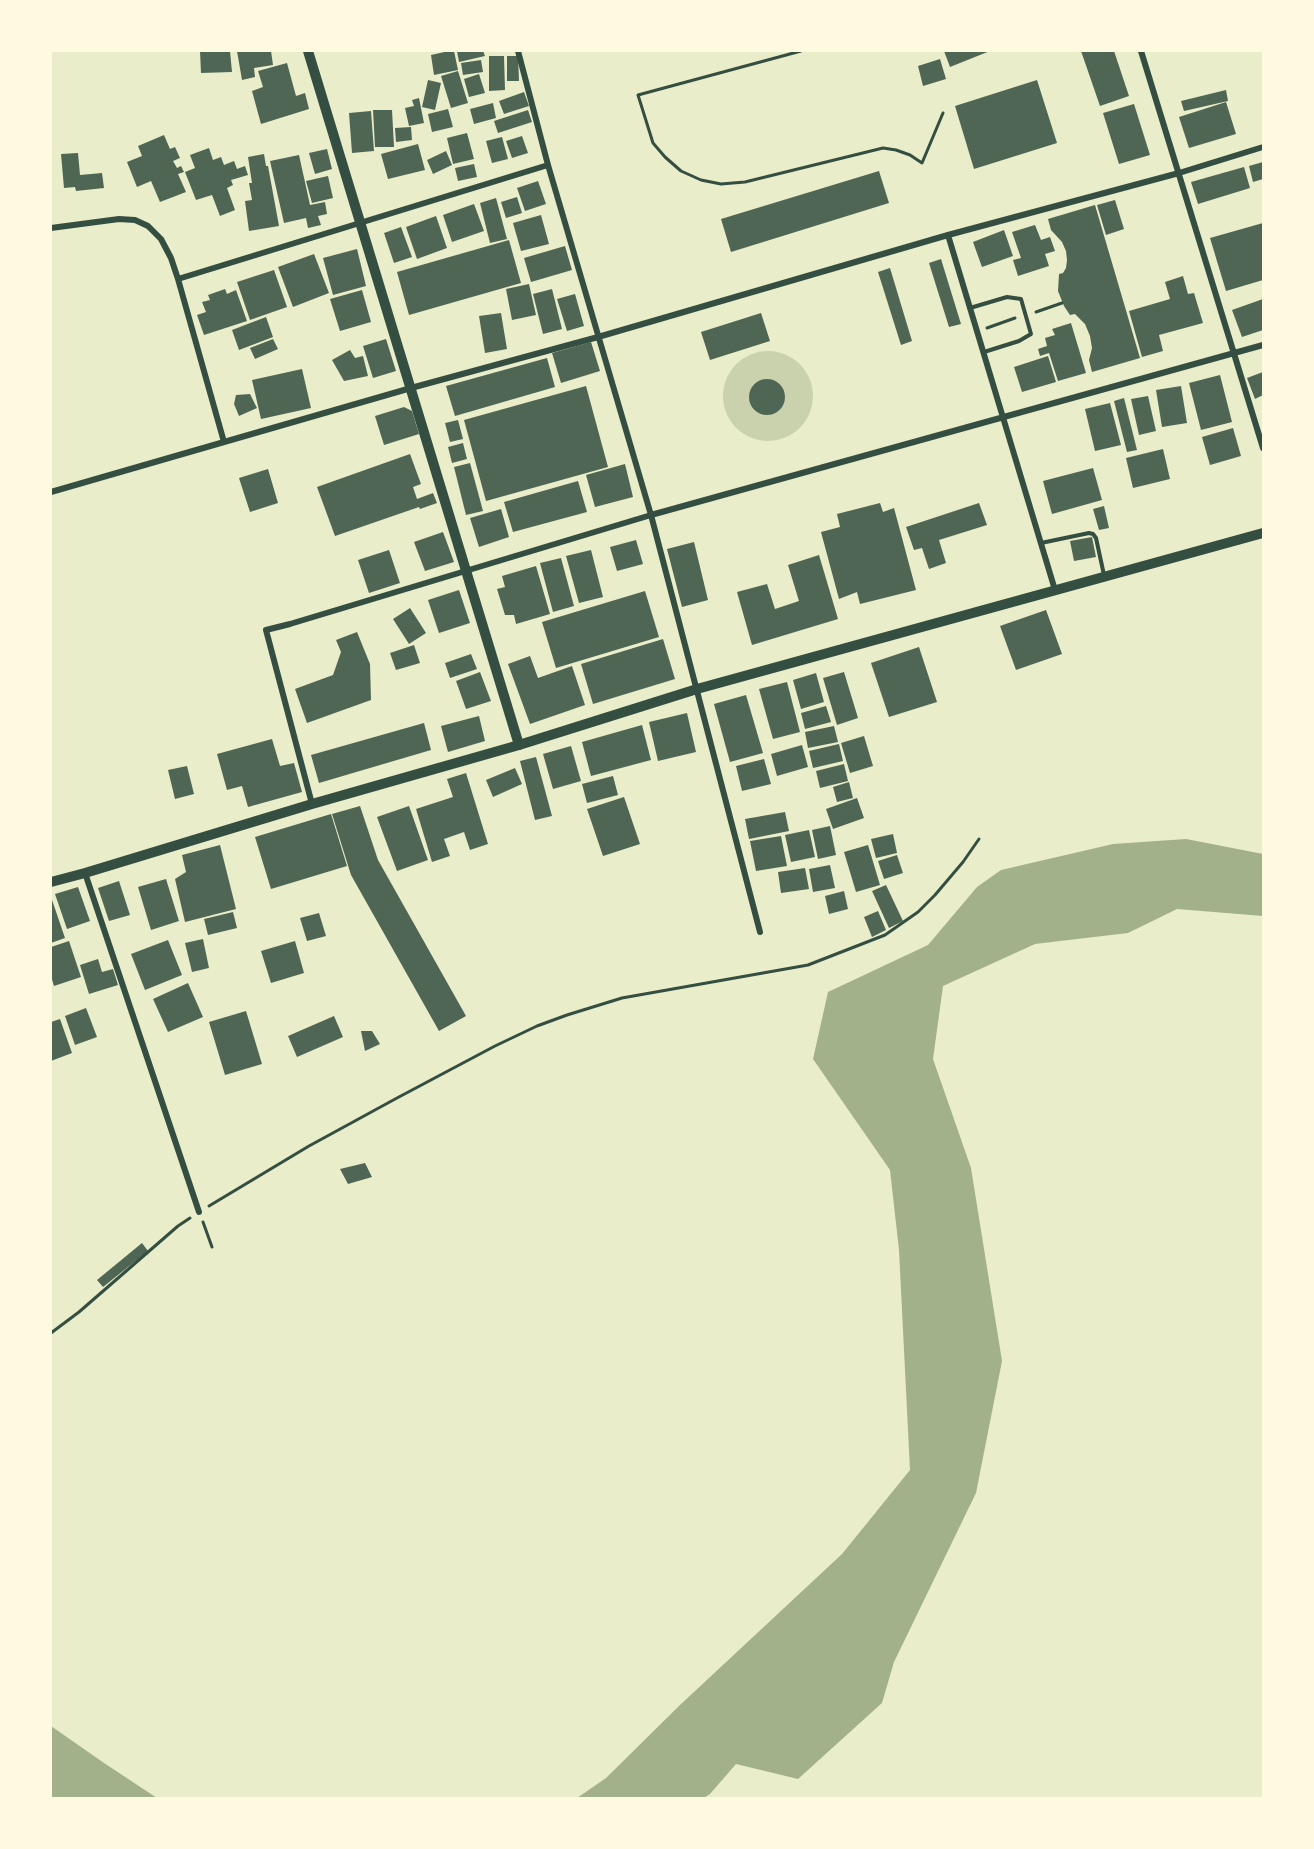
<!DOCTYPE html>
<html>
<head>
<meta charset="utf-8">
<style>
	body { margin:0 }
	#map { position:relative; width:1314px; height:1849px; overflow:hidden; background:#e9edc9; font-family:Karla,sans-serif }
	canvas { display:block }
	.frame { position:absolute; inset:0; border:52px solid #fefae0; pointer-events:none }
</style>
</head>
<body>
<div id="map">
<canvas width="1314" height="1849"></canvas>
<div class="frame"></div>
</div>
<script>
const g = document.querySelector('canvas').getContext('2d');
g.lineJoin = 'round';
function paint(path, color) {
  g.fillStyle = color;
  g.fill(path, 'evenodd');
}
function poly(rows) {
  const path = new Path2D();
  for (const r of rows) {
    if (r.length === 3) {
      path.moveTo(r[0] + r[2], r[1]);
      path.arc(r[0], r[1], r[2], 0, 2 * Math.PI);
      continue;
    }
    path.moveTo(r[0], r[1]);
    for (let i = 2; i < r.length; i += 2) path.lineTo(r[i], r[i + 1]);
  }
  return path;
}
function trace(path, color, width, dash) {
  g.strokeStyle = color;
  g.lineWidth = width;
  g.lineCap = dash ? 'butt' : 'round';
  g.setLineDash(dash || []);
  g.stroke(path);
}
paint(poly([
	[768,396,45]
]), '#cad2ad');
paint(poly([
	[1186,839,1263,854,1263,916,1177,909,1128,933,1035,944,943,986,933,1059,971,1168,1002,1361,976,1493,894,1662,882,1703,798,1779,736,1764,710,1794,704,1798,577,1798,606,1778,680,1705,842,1554,910,1470,899,1250,890,1170,813,1059,828,992,928,945,977,887,1001,870,1113,844],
	[51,1726,104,1763,157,1798,51,1798]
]), '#a3b18a');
paint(poly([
	[200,51,230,51,232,72,201,73],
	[237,51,271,51,273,65,254,68,255,77,242,80],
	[449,51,454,51,458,70,434,75,431,55],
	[457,51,483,51,485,56,459,62],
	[944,51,990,51,950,67],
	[1081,51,1114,51,1129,96,1100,106],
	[489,56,504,56,505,90,489,91],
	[507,56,518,56,519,81,507,81],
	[940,59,946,79,923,86,918,66],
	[481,60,483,72,463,75,461,63],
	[287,63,296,96,305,93,309,109,261,124,252,91,263,87,258,71],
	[458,71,468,103,451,108,441,76],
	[479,74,485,93,469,97,464,79],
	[428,80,441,83,435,110,422,107],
	[1037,80,1057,143,974,169,955,106],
	[1226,90,1228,101,1184,111,1181,101],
	[524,92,529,106,504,114,499,101],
	[419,98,424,123,409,126,405,108,414,106,412,100],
	[1226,102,1236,134,1189,148,1179,117],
	[493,103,496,118,474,124,470,109],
	[1134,104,1150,155,1119,164,1103,113],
	[448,109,453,127,432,132,428,114],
	[373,110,392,110,394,147,375,147],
	[528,110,532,122,498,133,494,121],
	[371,111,374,151,352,153,349,113],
	[411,127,412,140,396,142,395,128],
	[467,133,474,159,453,164,447,138],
	[164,135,170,149,175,147,180,158,173,161,177,168,181,166,184,172,178,174,186,192,160,202,151,181,137,187,127,162,142,156,138,146],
	[522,136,528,153,512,158,506,141],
	[502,137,508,159,492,163,486,141],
	[418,144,425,170,388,179,381,154],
	[209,148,213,160,221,157,224,165,234,161,237,169,245,166,248,175,231,180,233,185,227,188,235,210,220,216,212,195,196,200,185,172,195,168,190,155],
	[327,149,332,169,315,174,309,153],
	[446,151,452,165,433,174,427,160],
	[78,153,80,175,102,173,104,188,76,191,75,187,64,188,61,154],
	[264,154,266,166,268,166,279,226,249,231,245,201,252,200,249,183,252,183,248,157],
	[299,155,310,205,325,202,327,214,318,216,321,225,308,228,306,218,284,223,270,161],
	[1263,162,1263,179,1253,182,1249,166],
	[474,164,477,177,458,181,455,168],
	[1244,167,1250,188,1198,204,1191,182],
	[879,171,889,203,731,252,721,219],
	[328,176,333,198,312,203,306,181],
	[538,181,546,204,525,211,517,188],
	[517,197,522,213,506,218,501,202],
	[496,198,507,239,490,243,480,203],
	[1115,200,1124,229,1106,235,1097,205],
	[474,204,484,231,452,242,443,215],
	[1095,205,1140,358,1092,372,1089,360,1092,348,1090,336,1085,324,1075,314,1070,315,1064,306,1058,291,1059,274,1063,273,1066,268,1067,260,1066,251,1062,242,1051,230,1048,219],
	[541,215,549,244,521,251,513,223],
	[436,216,447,248,417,259,406,227],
	[1263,223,1263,280,1226,291,1210,238],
	[1035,225,1041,240,1050,237,1055,251,1045,254,1049,266,1018,276,1013,260,1021,258,1012,232],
	[401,227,412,257,394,263,384,233],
	[1004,230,1013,256,982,267,973,242],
	[509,240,521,283,409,315,397,272],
	[565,246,572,270,531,282,524,258],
	[357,249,366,286,333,295,323,258],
	[314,254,329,293,293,307,278,267],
	[941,259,961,324,949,327,929,263],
	[890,268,912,341,901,345,878,272],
	[274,270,287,307,250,320,237,282],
	[1183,276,1188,294,1194,293,1203,323,1159,335,1163,351,1142,357,1129,311,1170,299,1165,282],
	[529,284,536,315,512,320,506,289],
	[225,289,227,294,236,290,247,321,204,335,197,315,206,312,202,302,210,300,208,295],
	[552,289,562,329,543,334,533,294],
	[362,290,371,322,340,331,330,299],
	[575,294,584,326,567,331,557,299],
	[1263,299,1263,330,1242,337,1232,310],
	[501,313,507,349,485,353,479,316],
	[761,313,770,341,710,360,701,332],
	[266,317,273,337,239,350,232,330],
	[1071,323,1086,373,1058,381,1049,353,1040,356,1038,349,1047,346,1045,338,1055,335,1052,329],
	[273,339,278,349,255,359,250,348],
	[386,339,396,371,373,378,363,346],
	[591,342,600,371,561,383,552,353],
	[350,350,355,358,363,356,368,376,344,381,332,360],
	[1048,356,1056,382,1022,392,1014,367],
	[547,358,555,387,455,416,446,386],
	[302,369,311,408,261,419,252,380],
	[1263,372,1263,395,1255,399,1247,378],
	[1220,375,1232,422,1201,430,1189,383],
	[767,397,18],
	[586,386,608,467,486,501,464,420],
	[1181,386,1187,423,1162,427,1156,390],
	[250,394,257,408,239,416,234,404,236,395],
	[1148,396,1156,431,1139,435,1131,399],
	[1124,398,1137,450,1127,452,1114,401],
	[1110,403,1121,445,1095,451,1085,409],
	[404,407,412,411,419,434,384,445,375,416],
	[458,420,463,439,450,442,445,423],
	[1233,428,1241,456,1210,465,1202,437],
	[463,443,467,459,452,463,448,447],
	[1163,449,1170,479,1133,488,1126,458],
	[410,454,421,484,413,487,417,499,433,493,437,503,420,509,419,507,335,536,317,487],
	[470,463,483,511,466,515,454,467],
	[625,464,633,497,595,507,586,475],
	[1093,468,1102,500,1052,514,1043,481],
	[268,469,278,503,250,512,239,478],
	[578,481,587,512,513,532,504,502],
	[880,503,883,512,894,508,916,590,860,604,857,592,839,599,821,532,840,527,837,514],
	[979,503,987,525,939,540,946,563,929,569,922,548,914,550,906,527],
	[1104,506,1109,528,1099,530,1093,509],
	[501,509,509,537,479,547,470,518],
	[443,532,454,562,425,571,414,542],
	[1092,537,1096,557,1074,561,1070,541],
	[636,540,643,564,617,571,610,547],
	[694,542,708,600,682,607,667,549],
	[389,550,400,583,369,593,358,560],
	[591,550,603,597,579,603,566,556],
	[819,555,838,619,752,645,737,592,767,584,775,609,799,601,788,565],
	[561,558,574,606,553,612,540,563],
	[536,566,550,614,516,624,514,615,505,615,497,589,505,587,502,576],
	[459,590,470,623,439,633,428,600],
	[645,591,659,637,556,668,542,622],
	[410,608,426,633,409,644,393,619],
	[1046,610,1062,654,1016,670,1000,626],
	[357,632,370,664,371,700,307,723,295,689,333,675,341,652,336,640],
	[663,639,675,679,593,704,581,664],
	[414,645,420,663,396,670,390,653],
	[919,647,937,702,889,717,871,663],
	[471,654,477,669,450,678,445,663],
	[530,656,538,678,572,666,585,705,530,724,508,664],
	[480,672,491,701,466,709,456,681],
	[844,672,858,718,837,725,823,678],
	[816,673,824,702,801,709,793,680],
	[787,682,800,732,773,739,759,689],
	[746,695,763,753,730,762,714,704],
	[826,706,831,722,805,729,801,713],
	[687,713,696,752,658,761,649,722],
	[479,716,485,741,448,752,441,726],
	[424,723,431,750,319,783,311,755],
	[642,725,651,760,591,776,582,742],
	[834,726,838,742,808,748,805,732],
	[864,736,873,766,850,773,841,743],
	[272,739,280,766,294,763,302,792,248,807,242,786,227,790,217,754],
	[839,744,843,761,813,768,809,751],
	[802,745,808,767,777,776,771,754],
	[571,746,581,781,553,789,543,754],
	[536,757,552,816,535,820,520,761],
	[764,759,771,784,742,791,736,766],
	[844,764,848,781,820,788,816,771],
	[187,766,194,794,175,799,168,770],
	[515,768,522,784,493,797,486,780],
	[466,773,488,844,470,850,464,832,444,839,450,856,432,862,416,809,453,797,447,779],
	[613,776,618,795,587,803,582,784],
	[849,782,853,798,837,802,833,787],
	[624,797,640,844,603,856,587,809],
	[857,798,864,818,833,829,826,809],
	[360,806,378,860,466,1016,439,1031,351,875,332,814],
	[409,806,428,860,397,871,377,817],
	[785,812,789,831,749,839,745,819],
	[331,814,347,866,271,889,255,837],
	[830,826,836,855,818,859,812,830],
	[809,830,815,857,791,862,785,835],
	[893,834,897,853,876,858,871,839],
	[781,836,787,866,756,871,750,841],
	[220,845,236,909,185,922,175,879,186,872,182,855],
	[868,845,880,885,856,892,844,852],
	[897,855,903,873,884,879,878,861],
	[830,865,835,888,813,892,809,869],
	[805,868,809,889,781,893,778,872],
	[166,879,179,921,151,930,138,887],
	[119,881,130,915,109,921,98,888],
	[886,885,903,921,889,928,872,891],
	[78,887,90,921,67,929,55,894],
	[844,891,848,909,829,914,825,896],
	[51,897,65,938,51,943],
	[878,911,886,930,872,937,864,917],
	[233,912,237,928,208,935,204,919],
	[319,913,326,936,307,941,300,918],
	[203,939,209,968,192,972,185,943],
	[168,940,182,975,145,990,131,954],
	[69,941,81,977,54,986,51,976,51,947],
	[295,941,304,973,271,983,261,951],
	[98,959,102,972,113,969,118,985,89,994,80,965],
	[188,983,203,1017,168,1032,153,999],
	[86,1008,97,1037,75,1045,65,1016],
	[246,1011,262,1064,225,1075,209,1022],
	[334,1016,343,1037,297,1057,288,1036],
	[60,1019,72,1053,51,1061,51,1022],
	[361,1031,372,1031,380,1044,365,1051],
	[365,1163,372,1177,348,1184,340,1169],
	[142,1243,148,1251,103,1287,97,1280]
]), '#4f6655');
trace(poly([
	[801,51,638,95,653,143,665,157,681,171,701,180,721,184,745,182,883,148,896,150,910,155,922,163,943,113],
	[1036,312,1062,303],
	[987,328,1015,318],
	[209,1206,309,1146,397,1098,495,1046,537,1026,567,1015,622,998,808,965,885,935,918,912,935,895,963,862,979,839],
	[203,1222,212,1247],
	[51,1333,79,1312,178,1226,190,1218]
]), '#344e41', 3);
trace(poly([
	[970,308,1007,297,1021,299,1031,334,1019,341,984,352],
	[1041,543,1089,533,1093,534,1096,538,1104,575]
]), '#344e41', 4);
trace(poly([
	[518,51,548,165,651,515,760,932],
	[1141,51,1263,448],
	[51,228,119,219,135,220,148,226,161,239,171,258,178,279,224,442],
	[948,235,1055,590],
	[178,279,548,165],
	[51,492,411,388,598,337,948,235,1179,173,1263,147],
	[312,804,266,630,290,624,651,515,1263,345],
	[85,873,199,1212]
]), '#344e41', 6);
trace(poly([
	[308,51,519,745]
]), '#344e41', 10);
trace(poly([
	[51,882,85,873,312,804,519,745,697,689,1263,533]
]), '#344e41', 10);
</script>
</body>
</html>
